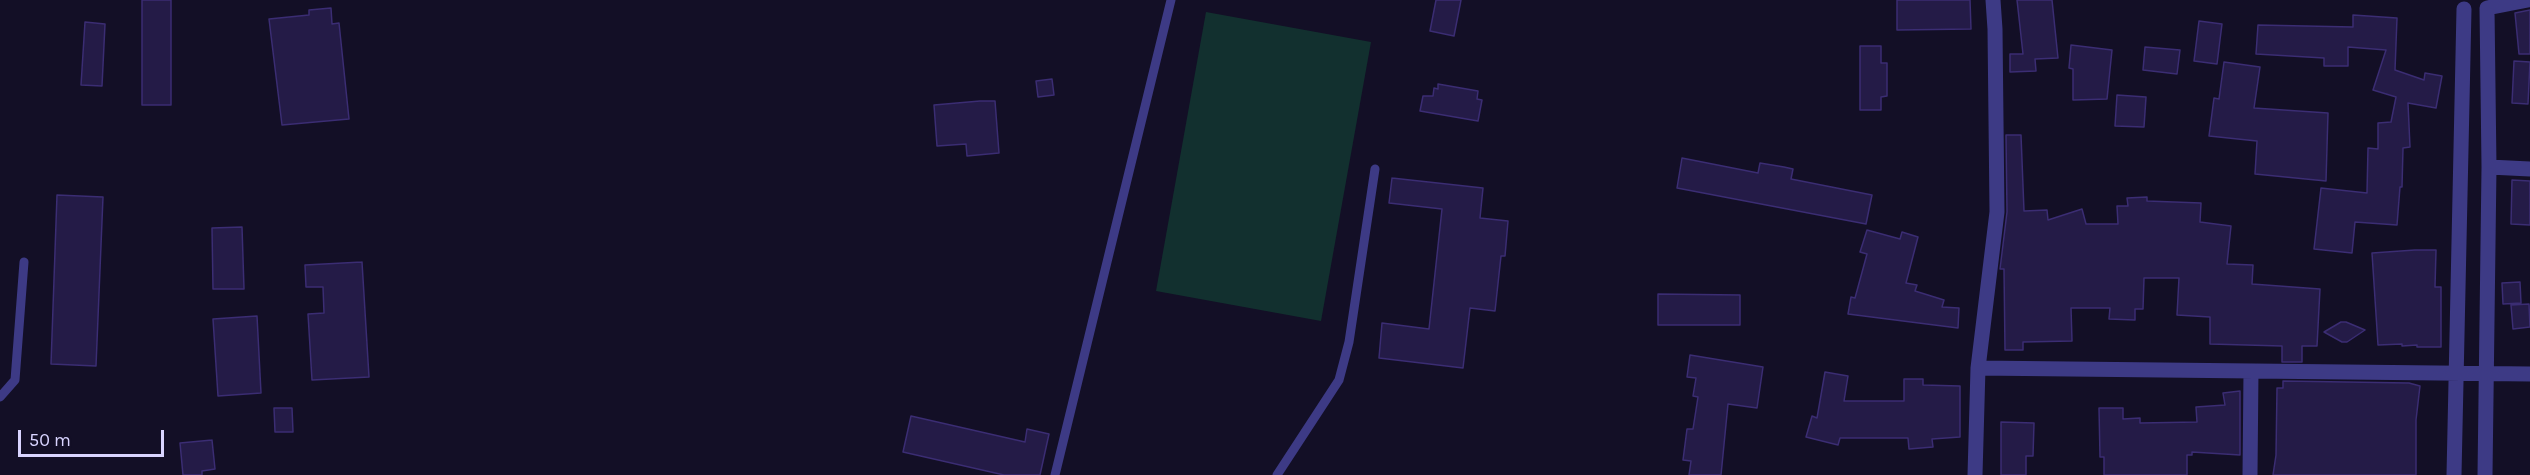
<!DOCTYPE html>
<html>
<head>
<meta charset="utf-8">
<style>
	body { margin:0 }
	#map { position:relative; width:2530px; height:475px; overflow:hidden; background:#130f26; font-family:Karla,sans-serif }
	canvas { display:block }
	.scale { position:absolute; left:18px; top:430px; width:146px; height:27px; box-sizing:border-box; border:3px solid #d9d4ff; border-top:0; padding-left:8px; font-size:18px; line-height:21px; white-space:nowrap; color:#d9d4ff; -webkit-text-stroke:4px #130f26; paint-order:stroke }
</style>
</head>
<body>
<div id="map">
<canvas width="2530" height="475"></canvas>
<div class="scale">50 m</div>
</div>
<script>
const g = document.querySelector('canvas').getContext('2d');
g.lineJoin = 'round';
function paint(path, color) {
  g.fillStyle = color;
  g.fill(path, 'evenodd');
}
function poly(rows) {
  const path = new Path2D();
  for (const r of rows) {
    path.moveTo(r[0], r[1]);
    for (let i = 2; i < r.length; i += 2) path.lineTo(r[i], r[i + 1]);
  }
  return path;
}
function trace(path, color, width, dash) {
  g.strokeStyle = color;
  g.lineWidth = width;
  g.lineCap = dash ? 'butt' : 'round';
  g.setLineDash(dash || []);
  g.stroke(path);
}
paint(poly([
	[1206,12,1371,42,1321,321,1156,291]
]), '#12302f');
const building = poly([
	[142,0,171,0,171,105,142,105,142,0],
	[1436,0,1461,0,1454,36,1430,31,1436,0],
	[1897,0,1970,0,1971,29,1897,30,1897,0],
	[2017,0,2052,0,2058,58,2035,59,2036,71,2010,72,2010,54,2023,54,2017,0],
	[331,8,332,24,339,23,349,119,282,125,269,19,309,15,309,10,331,8],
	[2530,10,2530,54,2519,54,2515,13,2530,10],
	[2353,15,2397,18,2395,70,2424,80,2425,73,2442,76,2436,108,2408,103,2410,147,2403,148,2402,187,2400,187,2397,225,2355,222,2352,253,2314,249,2321,188,2367,193,2368,148,2378,149,2378,123,2391,122,2396,97,2373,90,2386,50,2348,47,2348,66,2324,66,2324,58,2256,54,2258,25,2353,27,2353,15],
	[2199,21,2222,24,2217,64,2194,61,2199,21],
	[85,22,105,24,102,86,81,85,85,22],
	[2071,45,2112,50,2107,99,2073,100,2073,69,2069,68,2071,45],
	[1860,46,1881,46,1881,63,1887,63,1887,96,1881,97,1881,110,1860,110,1860,46],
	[2145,47,2180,50,2177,74,2143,70,2145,47],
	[2514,61,2530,62,2528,104,2512,103,2514,61],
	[2224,62,2260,67,2254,108,2328,113,2326,181,2255,174,2257,141,2209,136,2214,98,2219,99,2224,62],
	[1052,79,1054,95,1038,97,1036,81,1052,79],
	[1438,84,1478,91,1477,99,1482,100,1478,121,1420,111,1423,96,1433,96,1434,88,1438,89,1438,84],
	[2117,95,2146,97,2144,127,2115,126,2117,95],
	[980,101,995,101,999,153,967,156,966,144,937,146,934,105,980,101],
	[2006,135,2021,135,2024,211,2047,210,2048,220,2082,209,2086,224,2118,224,2117,206,2128,206,2127,198,2147,197,2147,201,2201,203,2200,222,2231,226,2227,264,2253,265,2252,284,2320,289,2317,346,2302,346,2302,362,2282,362,2282,346,2210,344,2210,317,2177,315,2179,278,2144,278,2143,309,2135,309,2135,320,2109,319,2110,308,2071,308,2072,341,2023,342,2023,350,2005,350,2004,269,2000,269,2007,212,2006,135],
	[1682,158,1758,173,1760,163,1784,167,1793,169,1791,179,1872,195,1866,224,1677,188,1682,158],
	[1392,178,1483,188,1480,218,1508,221,1505,256,1501,256,1495,311,1470,308,1463,368,1379,358,1382,323,1429,329,1442,209,1389,203,1392,178],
	[2512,180,2530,181,2530,225,2511,224,2512,180],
	[57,195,103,197,96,366,51,364,57,195],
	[242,227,244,289,213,289,212,228,242,227],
	[1867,230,1900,239,1902,232,1918,237,1906,283,1917,285,1915,291,1944,300,1942,307,1959,308,1958,328,1848,314,1851,297,1855,298,1867,254,1860,252,1867,230],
	[2415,250,2436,250,2435,287,2441,287,2441,347,2417,347,2417,345,2402,346,2402,344,2378,345,2372,253,2415,250],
	[362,262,369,377,312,380,308,314,324,313,323,287,306,287,305,265,362,262],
	[2520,282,2521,303,2503,304,2502,283,2520,282],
	[1658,294,1740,295,1740,325,1658,325,1658,294],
	[2529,304,2530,327,2513,329,2511,305,2529,304],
	[257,316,261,393,218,396,213,319,257,316],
	[2341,322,2346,322,2365,330,2347,342,2342,342,2324,332,2341,322],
	[1690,355,1763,367,1757,408,1728,404,1721,475,1689,475,1691,461,1683,460,1687,429,1693,429,1698,397,1693,396,1696,378,1687,377,1690,355],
	[1825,372,1848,376,1844,401,1904,401,1904,379,1923,379,1923,385,1960,386,1960,437,1932,439,1933,447,1909,449,1908,438,1840,438,1838,445,1806,437,1812,416,1817,418,1825,372],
	[2283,381,2409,383,2420,386,2416,420,2416,475,2273,475,2276,455,2277,388,2283,388,2283,381],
	[2240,391,2240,455,2192,452,2192,455,2187,455,2187,475,2104,475,2104,457,2100,457,2099,408,2123,408,2123,419,2140,418,2140,423,2197,422,2196,407,2225,405,2223,393,2240,391],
	[274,408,292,408,293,432,275,432,274,408],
	[911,416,1025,442,1027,429,1049,434,1040,475,1004,475,903,452,911,416],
	[2001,422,2034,423,2033,456,2026,456,2026,475,2001,475,2001,422],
	[212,440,215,469,202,471,202,475,183,475,180,443,212,440]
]);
paint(building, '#241b47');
trace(building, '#3b2d73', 1.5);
trace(poly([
	[0,397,15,380,24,262],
	[1055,475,1171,0],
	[1277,475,1339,380,1349,342,1375,169]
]), '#3d3a85', 9);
trace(poly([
	[2489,167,2530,169],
	[1978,368,2530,374],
	[1975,475,1978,368,1997,212,1995,29,1993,0],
	[2250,475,2251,371],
	[2454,475,2464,9],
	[2485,475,2489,167,2487,8,2528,0]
]), '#3d3a85', 15);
</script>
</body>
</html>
